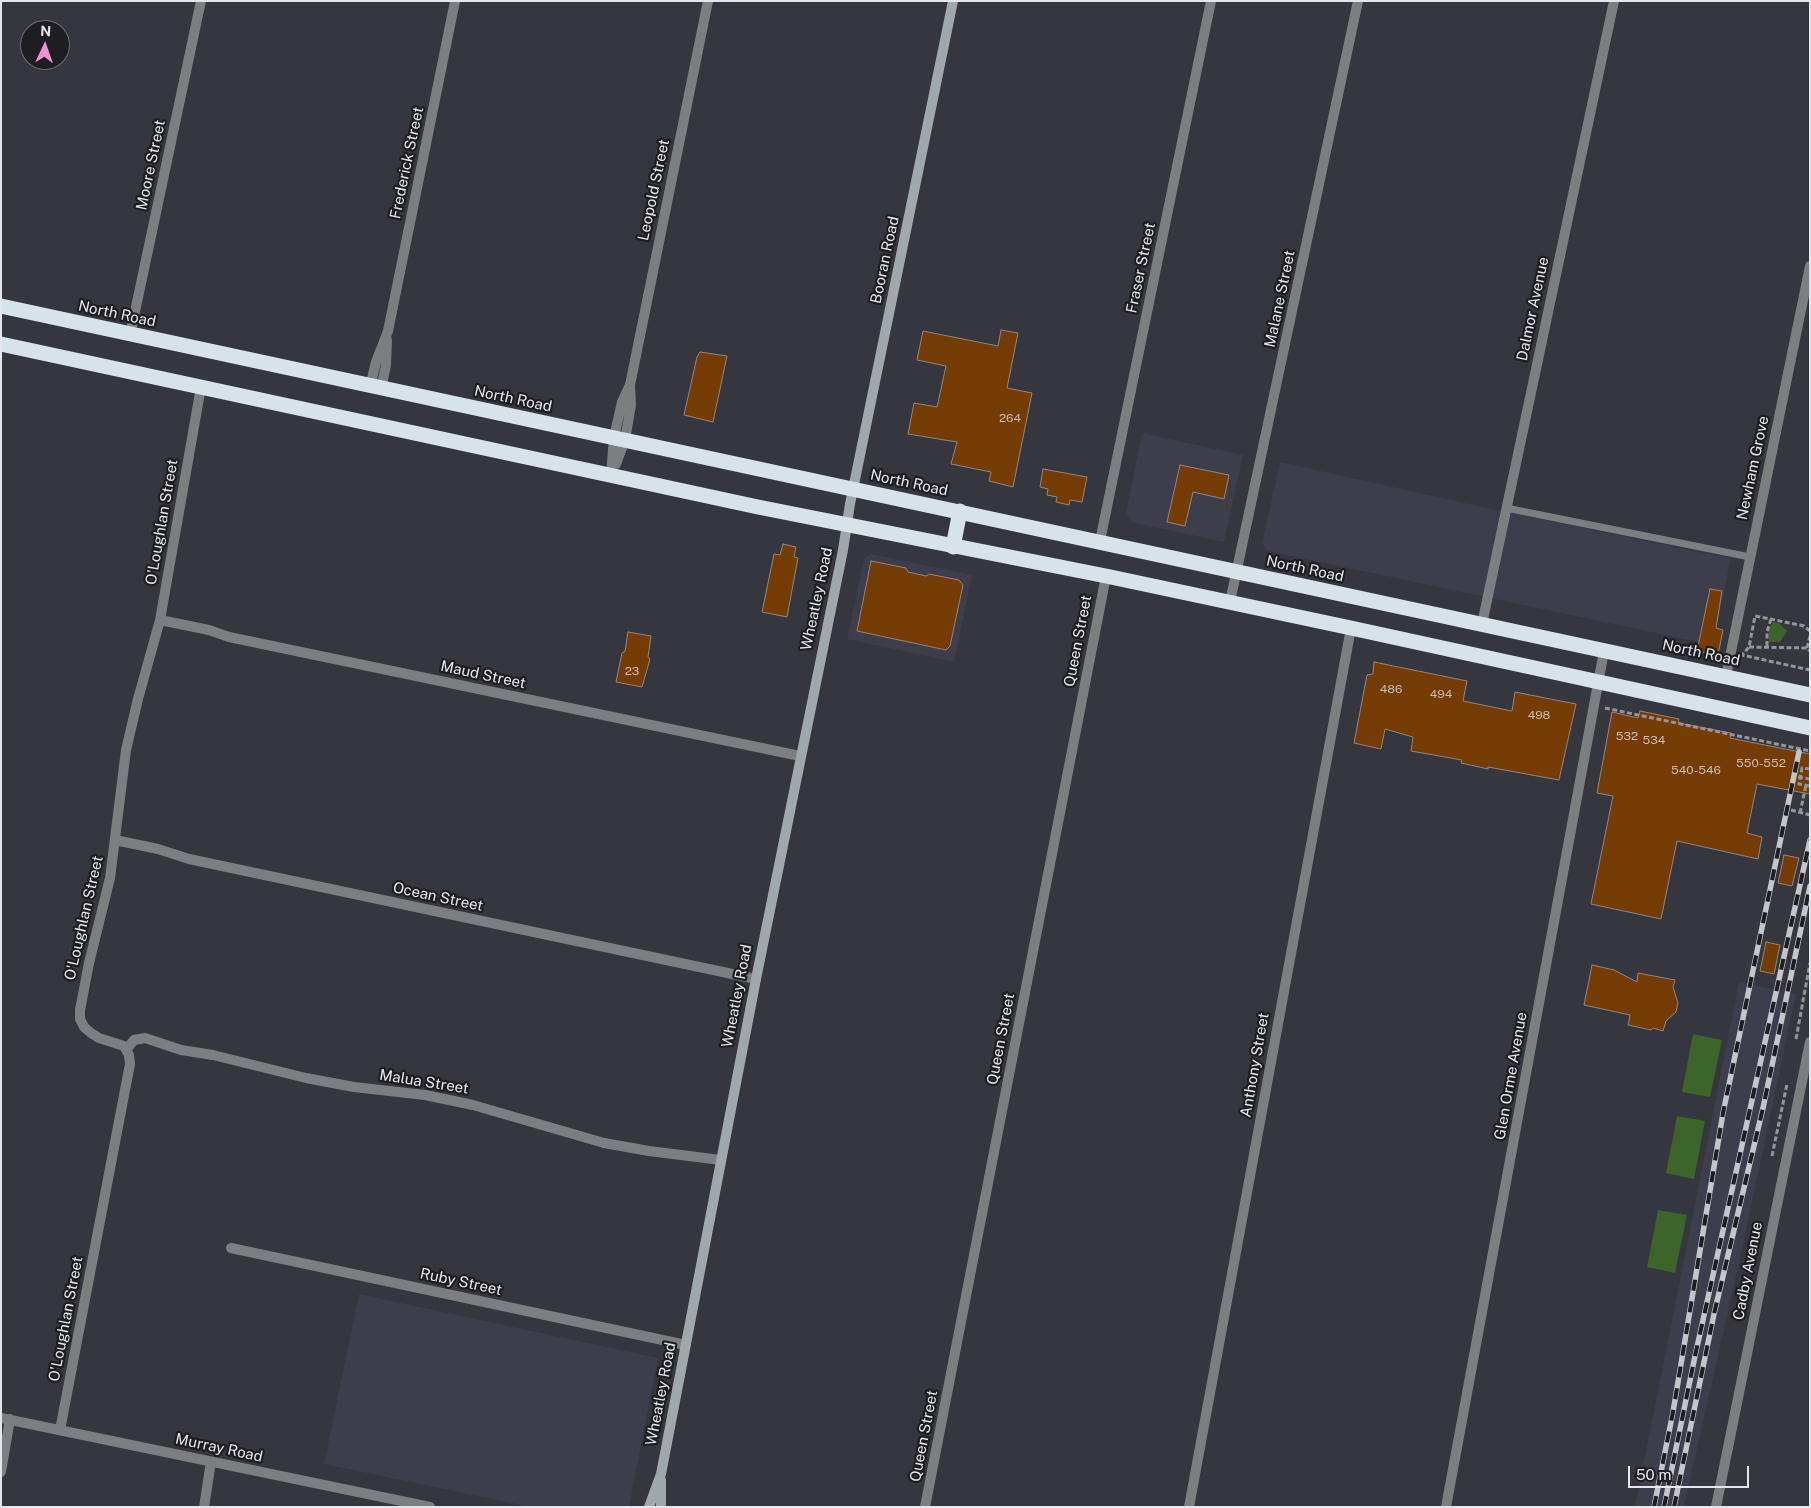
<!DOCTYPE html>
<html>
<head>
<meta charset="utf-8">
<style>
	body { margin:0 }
	#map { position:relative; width:1811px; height:1508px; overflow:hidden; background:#36363f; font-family:"Public Sans",sans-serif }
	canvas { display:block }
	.frame { position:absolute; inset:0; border:2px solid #e5e6eb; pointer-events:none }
	.north { position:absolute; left:20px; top:20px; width:50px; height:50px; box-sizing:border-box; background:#1e1e22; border:1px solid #6e6e72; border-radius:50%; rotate:3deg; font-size:14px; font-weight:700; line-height:20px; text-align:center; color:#e5e6eb }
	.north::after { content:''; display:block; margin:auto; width:18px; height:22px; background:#f591d1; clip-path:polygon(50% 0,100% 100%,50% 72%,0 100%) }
	.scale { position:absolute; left:1628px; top:1466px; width:121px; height:22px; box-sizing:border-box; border:2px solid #e5e6eb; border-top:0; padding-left:6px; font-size:15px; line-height:18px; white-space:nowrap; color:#e5e6eb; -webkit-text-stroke:4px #1e1e22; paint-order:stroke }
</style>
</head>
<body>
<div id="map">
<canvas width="1811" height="1508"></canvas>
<div class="frame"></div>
<div class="north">N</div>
<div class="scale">50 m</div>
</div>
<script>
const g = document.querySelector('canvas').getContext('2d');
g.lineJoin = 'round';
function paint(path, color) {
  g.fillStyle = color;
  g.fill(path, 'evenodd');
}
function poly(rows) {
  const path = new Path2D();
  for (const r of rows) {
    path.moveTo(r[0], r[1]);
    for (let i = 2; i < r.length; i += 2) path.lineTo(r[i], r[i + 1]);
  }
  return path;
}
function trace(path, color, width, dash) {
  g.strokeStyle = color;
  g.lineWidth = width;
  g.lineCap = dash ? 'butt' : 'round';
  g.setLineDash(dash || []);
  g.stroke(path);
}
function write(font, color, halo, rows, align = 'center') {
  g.font = font + ' "Public Sans",sans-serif';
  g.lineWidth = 4.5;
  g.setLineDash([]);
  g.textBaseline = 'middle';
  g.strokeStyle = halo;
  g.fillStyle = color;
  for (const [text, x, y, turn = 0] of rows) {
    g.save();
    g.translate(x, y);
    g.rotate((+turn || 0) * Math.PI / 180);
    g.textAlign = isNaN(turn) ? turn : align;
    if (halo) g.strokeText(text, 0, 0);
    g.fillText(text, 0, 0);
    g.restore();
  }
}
paint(poly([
	[1142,433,1243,455,1224,542,1131,522,1126,513],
	[1280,462,1487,508,1709,554,1731,557,1713,645,1268,551,1262,543],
	[871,554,972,575,954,662,847,639,864,559],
	[1739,982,1796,994,1742,1249,1684,1507,1635,1507],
	[359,1294,658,1358,629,1507,531,1507,324,1464]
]), '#3d3d4c');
paint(poly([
	[1773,622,1780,624,1787,631,1780,642,1769,642,1769,629],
	[1693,1034,1722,1040,1710,1097,1682,1092],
	[1677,1116,1705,1121,1694,1179,1666,1173],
	[1658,1210,1687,1215,1675,1273,1647,1267]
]), '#3c642b');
const building = poly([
	[1001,330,1018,333,1007,388,1032,393,1013,487,989,481,991,472,951,464,957,442,908,434,914,403,937,407,946,366,917,360,923,331,998,346,1001,330],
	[700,352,727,356,713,422,684,415,697,357,700,352],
	[1180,465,1229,475,1224,499,1193,492,1185,526,1167,522,1180,465],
	[1043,469,1087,477,1082,502,1070,500,1069,505,1056,502,1057,497,1047,495,1048,489,1040,487,1043,469],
	[783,544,796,547,794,557,798,558,787,617,762,612,774,554,780,555,783,544],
	[871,561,906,568,908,572,926,576,929,574,959,580,963,585,950,646,946,650,857,631,871,561],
	[1710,589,1722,591,1716,628,1723,630,1718,655,1697,651,1710,589],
	[628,632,651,636,648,657,650,659,642,687,616,682,622,653,625,651,628,632],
	[1374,662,1467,681,1463,701,1512,711,1515,692,1576,704,1559,780,1488,767,1488,769,1461,763,1462,760,1411,751,1413,737,1385,729,1381,749,1354,743,1367,675,1373,674,1374,662],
	[1640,711,1679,719,1678,723,1731,733,1730,738,1810,754,1810,794,1757,784,1747,833,1762,837,1758,859,1677,841,1661,919,1591,904,1613,796,1597,793,1612,712,1638,718,1640,711],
	[1784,855,1799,858,1792,886,1778,883,1784,855],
	[1766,942,1780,945,1774,974,1760,971,1766,942],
	[1592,965,1614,970,1637,982,1638,973,1675,980,1673,987,1678,1003,1676,1012,1666,1021,1663,1031,1653,1028,1651,1030,1628,1025,1630,1015,1584,1005,1592,965]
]);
paint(building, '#763c05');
trace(building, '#918881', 1);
trace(poly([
	[1810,631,1804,626,1755,616,1749,647,1742,655,1810,670],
	[1767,646,1767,632,1771,619],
	[1749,647,1807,648,1810,651],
	[1807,648,1810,636],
	[1605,708,1810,751],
	[1810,769,1802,768,1799,784,1810,786],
	[1798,777,1810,779],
	[1791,810,1810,815],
	[1800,813,1806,785],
	[1796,1039,1810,963],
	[1772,1156,1787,1084]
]), '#94949b', 3, [5, 2.5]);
trace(poly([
	[1506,508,1750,557]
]), '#7b7f82', 7);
trace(poly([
	[130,335,201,1],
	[370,387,376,362,388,331,455,1],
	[381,389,386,365,387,340],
	[616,464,625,440,631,405,630,386],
	[611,476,614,437,622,402,630,385,708,1],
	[1100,541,1211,1],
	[1230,602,1358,1],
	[160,620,209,630,229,637,800,756],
	[1482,624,1614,1],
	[1726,676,1810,266],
	[115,840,158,849,189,859,756,979],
	[127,1049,134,1040,145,1038,181,1050,213,1055,306,1078,354,1087,425,1095,473,1105,604,1143,649,1151,721,1160],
	[231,1248,686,1345],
	[1,1418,430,1507],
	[60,1430,130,1064,129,1055,124,1046,99,1038,91,1033,84,1027,80,1019,80,1010,89,963,110,878,126,750,138,699,160,620,201,387],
	[1,1472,10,1419],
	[204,1507,211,1462],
	[925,1507,1106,576],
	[1189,1507,1351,628],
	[1446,1507,1604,651],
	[1716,1507,1810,1042]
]), '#7b7f82', 10);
trace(poly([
	[661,1480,661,1507],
	[649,1507,661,1474,756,979,843,550,850,504,953,1]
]), '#a0a8ac', 10);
trace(poly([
	[1,306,1810,695],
	[1,344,758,507,1106,576,1351,628,1810,728],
	[953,547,960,511]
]), '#d7e3e9', 15);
const rail = poly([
	[1654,1507,1673,1412,1723,1113,1799,752],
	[1664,1507,1695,1356,1810,840],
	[1674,1507,1714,1314,1763,1108,1810,886]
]);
trace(rail, '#c5c6cb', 5.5);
trace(rail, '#1e1e22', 4, [11]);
write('12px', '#c9bcb2', null, [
	["264",1010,418],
	["23",632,671],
	["486",1391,689],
	["494",1441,694],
	["498",1539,715],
	["532",1627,736],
	["534",1654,740],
	["550-552",1761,763],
	["540-546",1696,770]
]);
write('15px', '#e5e6eb', '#1e1e22', [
	["Frederick Street",407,163,-78],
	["Moore Street",151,165,-78],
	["Leopold Street",654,190,-78],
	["Booran Road",885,260,-78],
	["Fraser Street",1141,268,-78],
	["Malane Street",1280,299,-78],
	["Dalmor Avenue",1533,309,-78],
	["North Road",117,314,12],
	["North Road",513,399,12],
	["Newham Grove",1753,468,-78],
	["North Road",909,483,12],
	["O'Loughlan Street",162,522,-80],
	["North Road",1305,569,12],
	["Wheatley Road",817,599,-78],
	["Queen Street",1078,641,-79],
	["North Road",1701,653,12],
	["Maud Street",483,675,12],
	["Ocean Street",438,897,12],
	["O'Loughlan Street",84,918,-77],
	["Wheatley Road",737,996,-79],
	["Queen Street",1001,1039,-79],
	["Anthony Street",1255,1065,-80],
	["Glen Orme Avenue",1511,1076,-80],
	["Malua Street",424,1082,9],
	["Cadby Avenue",1748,1271,-79],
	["Ruby Street",461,1282,12],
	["O'Loughlan Street",66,1319,-79],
	["Wheatley Road",661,1394,-79],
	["Queen Street",924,1436,-79],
	["Murray Road",219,1448,12]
]);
</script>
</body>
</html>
